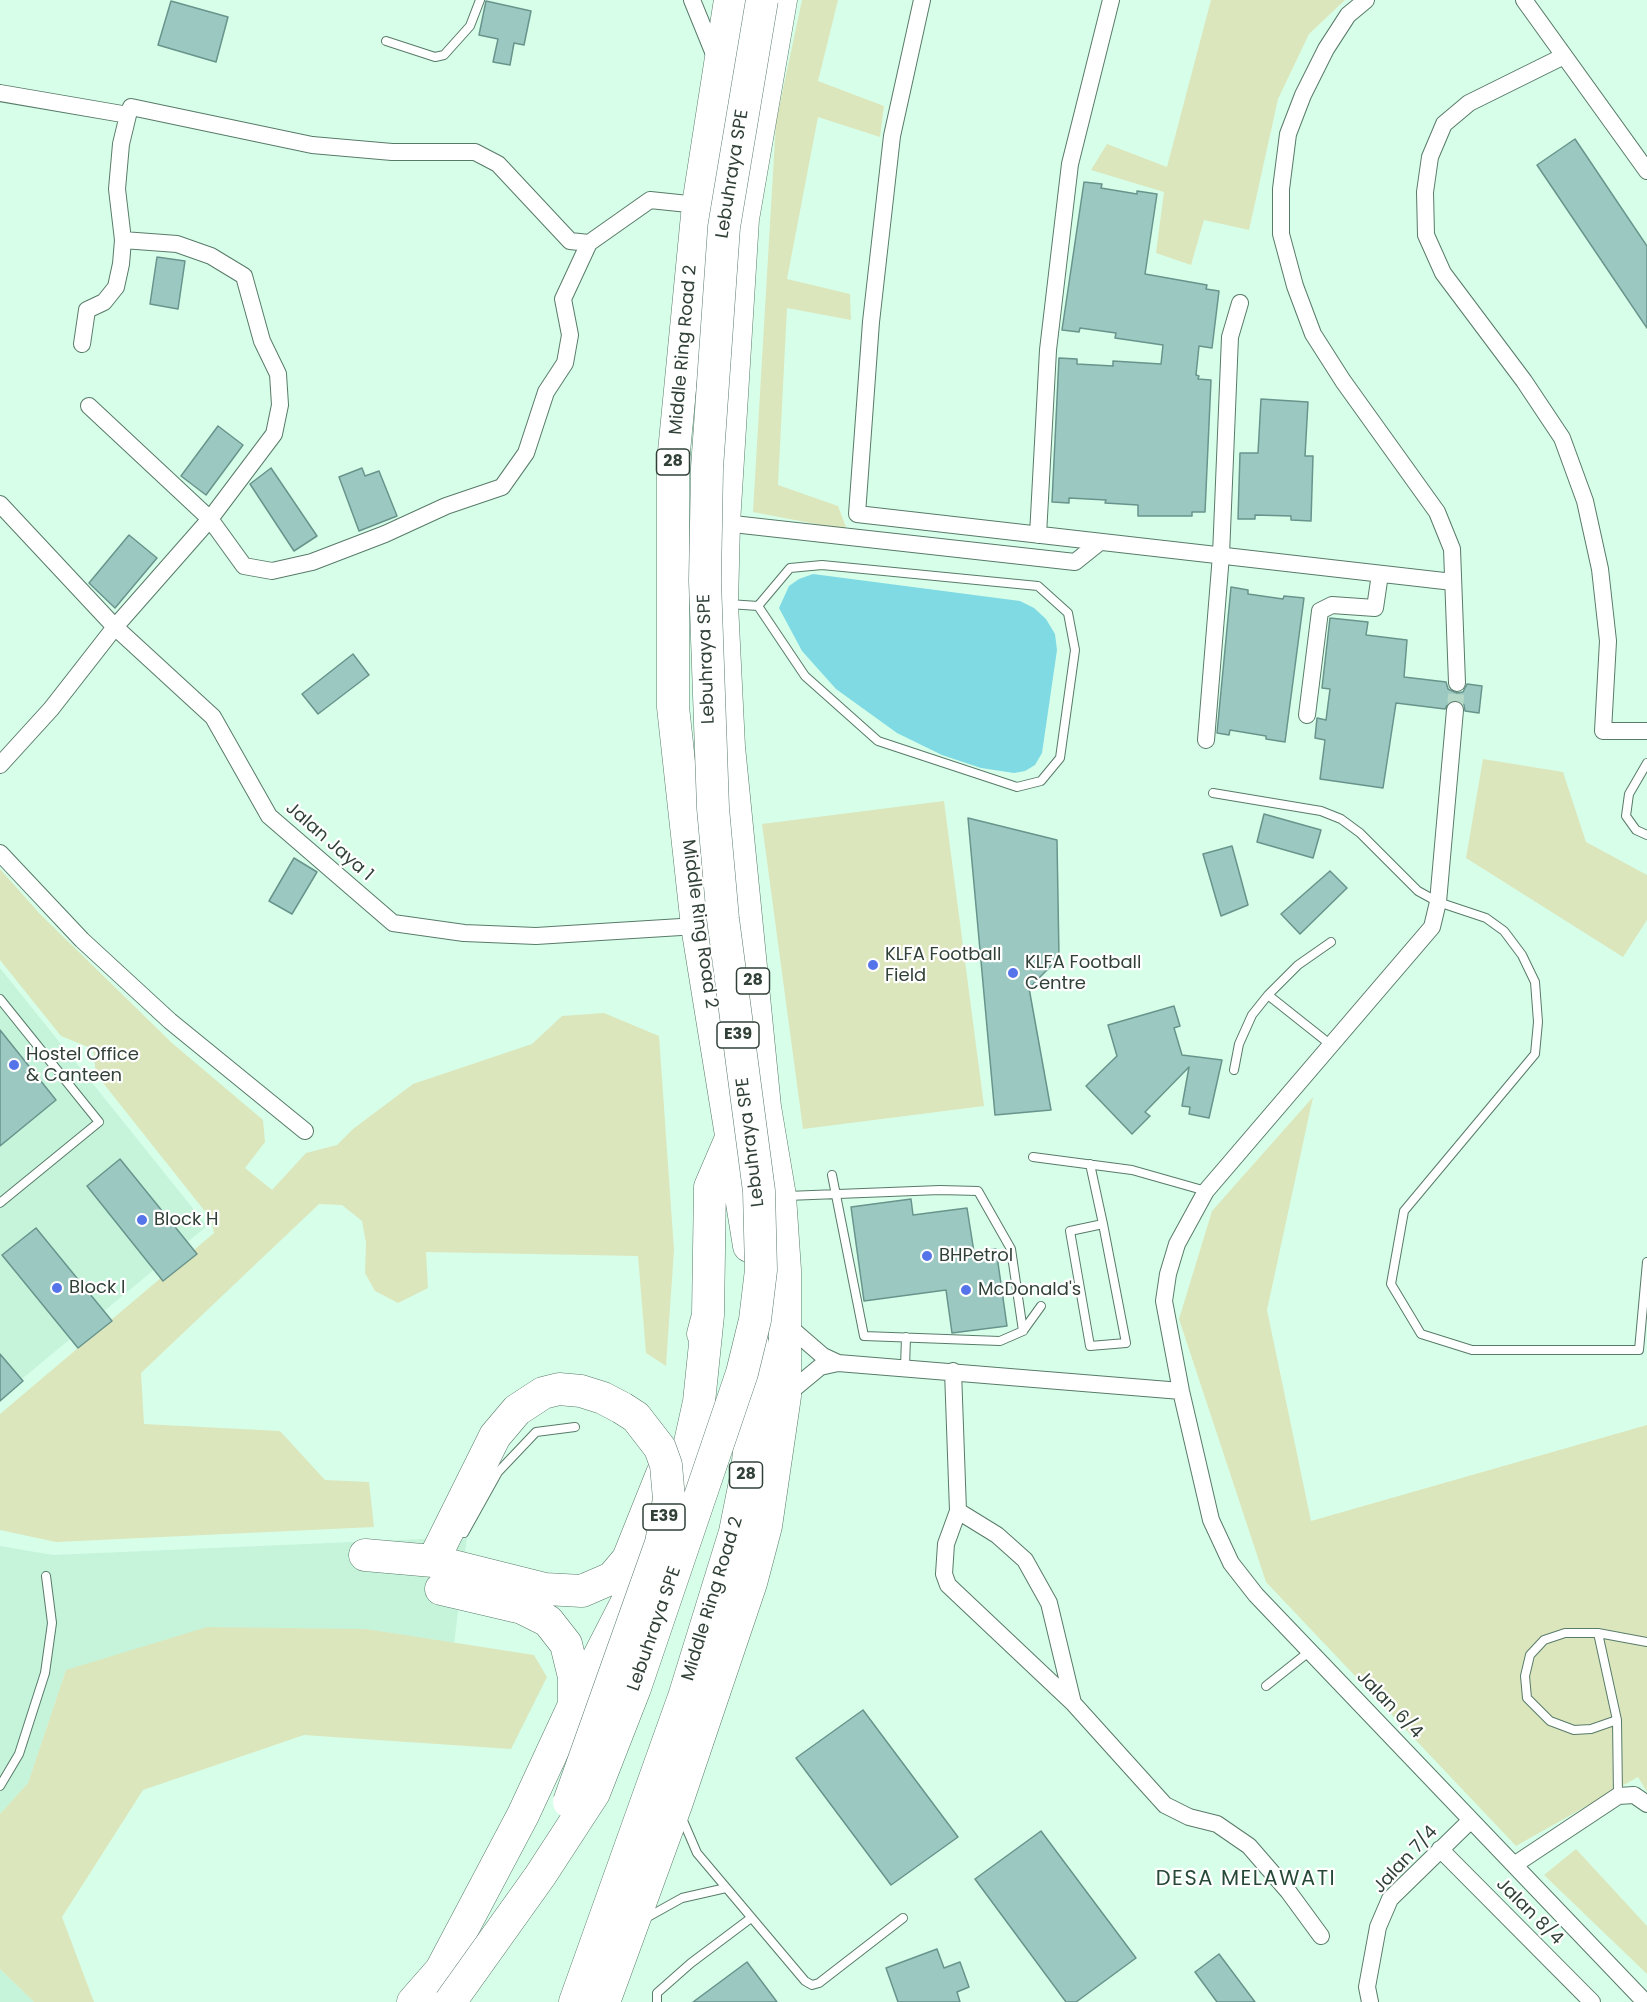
<!DOCTYPE html>
<html>
<head>
<meta charset="utf-8">
<style>
	body { margin:0 }
	canvas { display:block; background:#d7fee9 }
</style>
</head>
<body>
<canvas width="1647" height="2002"></canvas>
<script>
const g = document.querySelector('canvas').getContext('2d');
g.lineJoin = 'round';
function paint(path, color) {
  g.fillStyle = color;
  g.fill(path, 'evenodd');
}
function poly(rows) {
  const path = new Path2D();
  for (const r of rows) {
    path.moveTo(r[0], r[1]);
    for (let i = 2; i < r.length; i += 2) path.lineTo(r[i], r[i + 1]);
  }
  return path;
}
function trace(path, color, width, dash) {
  g.strokeStyle = color;
  g.lineWidth = width;
  g.lineCap = dash ? 'butt' : 'round';
  g.setLineDash(dash || []);
  g.stroke(path);
}
function write(font, color, halo, rows, align = 'center') {
  g.font = font + ' Poppins,sans-serif';
  g.lineWidth = 4.5;
  g.setLineDash([]);
  g.textBaseline = 'middle';
  g.strokeStyle = halo;
  g.fillStyle = color;
  for (const [text, x, y, turn = 0] of rows) {
    g.save();
    g.translate(x, y);
    g.rotate((+turn || 0) * Math.PI / 180);
    g.textAlign = isNaN(turn) ? turn : align;
    if (halo) g.strokeText(text, 0, 0);
    g.fillText(text, 0, 0);
    g.restore();
  }
}
paint(poly([
	[0,968,207,1226,0,1397],
	[467,1537,454,1645,366,1629,66,1670,28,1783,0,1814,0,1546,53,1555],
	[0,1969,34,2002,0,2002]
]), '#c5f4db');
paint(poly([
	[802,0,838,0,818,81,884,106,880,137,818,117,787,279,850,294,851,320,787,308,778,485,838,506,847,530,753,512,776,122],
	[1211,0,1345,0,1309,34,1278,99,1249,230,1204,220,1191,265,1156,253,1164,192,1091,170,1107,144,1167,167],
	[1483,759,1563,772,1586,842,1647,875,1647,920,1623,957,1466,858],
	[944,801,984,1106,803,1129,762,824],
	[0,869,40,914,172,1043,263,1120,265,1142,245,1168,272,1190,306,1153,337,1145,353,1129,413,1084,532,1044,562,1016,604,1013,659,1036,674,1250,666,1366,646,1353,638,1256,426,1252,428,1288,398,1303,375,1291,365,1273,366,1243,362,1221,342,1205,319,1204,141,1373,144,1424,280,1431,325,1480,369,1482,374,1527,56,1542,0,1530,0,1414,214,1233,211,1219,96,1074,93,1049,61,1036,0,960],
	[1313,1097,1267,1310,1311,1521,1647,1425,1647,1792,1638,1777,1516,1846,1266,1582,1179,1319,1212,1211],
	[207,1627,366,1629,534,1655,547,1677,511,1749,304,1735,143,1790,62,1917,94,2002,34,2002,0,1969,0,1814,28,1783,66,1670],
	[1576,1849,1647,1926,1647,1974,1544,1875]
]), '#dce6bc');
paint(poly([
	[813,574,1020,601,1034,608,1046,619,1055,634,1057,650,1042,753,1035,765,1025,771,1014,773,981,768,942,755,897,733,836,689,802,651,779,608,789,586,799,579]
]), '#7fdae4');
const building = poly([
	[171,1,228,17,216,62,158,45,171,1],
	[486,1,531,11,524,45,514,43,510,65,493,62,498,39,479,35,486,1],
	[1575,139,1647,246,1647,328,1537,165,1575,139],
	[1084,182,1102,184,1101,188,1137,194,1137,191,1157,194,1145,274,1207,285,1206,289,1219,291,1212,348,1199,346,1196,375,1199,376,1198,379,1211,380,1205,512,1192,512,1192,516,1138,516,1138,505,1105,503,1106,500,1069,498,1069,503,1052,502,1059,358,1077,359,1077,364,1113,366,1113,361,1161,364,1163,345,1115,338,1116,333,1080,328,1079,332,1062,330,1084,182],
	[157,257,185,261,178,309,150,304,157,257],
	[1261,399,1308,402,1305,456,1313,456,1311,521,1291,520,1291,516,1255,515,1255,519,1238,519,1240,453,1258,453,1261,399],
	[218,426,243,445,206,495,181,476,218,426],
	[271,468,317,536,294,551,250,484,271,468],
	[362,468,365,476,379,471,397,516,359,531,339,477,362,468],
	[129,535,157,558,115,608,89,583,129,535],
	[1231,587,1248,590,1248,594,1283,599,1284,596,1304,598,1285,742,1266,739,1266,736,1230,730,1229,735,1217,733,1231,587],
	[1330,618,1368,622,1366,635,1407,640,1404,677,1446,682,1448,689,1457,693,1463,692,1467,684,1482,686,1479,713,1465,711,1464,705,1456,700,1450,701,1445,709,1396,703,1383,788,1320,779,1325,740,1315,738,1317,718,1326,720,1330,689,1322,688,1330,618],
	[353,654,369,675,318,714,302,694,353,654],
	[1264,814,1321,830,1313,858,1257,842,1264,814],
	[968,818,1057,840,1059,958,1029,988,1051,1110,995,1115,968,818],
	[1232,846,1248,905,1221,916,1203,854,1232,846],
	[294,858,317,872,292,914,269,901,294,858],
	[1330,871,1347,888,1300,934,1281,914,1330,871],
	[1174,1006,1180,1026,1174,1028,1182,1055,1222,1060,1209,1118,1189,1114,1190,1107,1182,1106,1189,1067,1145,1112,1150,1116,1132,1134,1086,1086,1117,1056,1108,1025,1174,1006],
	[0,1030,56,1100,0,1146,0,1030],
	[120,1159,197,1254,163,1281,87,1186,120,1159],
	[911,1199,913,1215,967,1208,974,1252,996,1249,1007,1326,952,1333,946,1290,864,1301,851,1207,911,1199],
	[36,1228,112,1321,78,1348,2,1255,36,1228],
	[0,1354,23,1381,0,1401,0,1354],
	[863,1710,958,1837,891,1885,796,1758,863,1710],
	[1041,1831,1136,1958,1076,2002,1066,2002,975,1879,1041,1831],
	[937,1949,944,1968,960,1962,969,1987,957,1992,960,2002,898,2002,886,1968,937,1949],
	[1219,1954,1255,2002,1217,2002,1195,1972,1219,1954],
	[747,1962,777,2002,693,2002,747,1962]
]);
paint(building, '#9bc9c1');
trace(building, '#68948c', 1.5);
trace(poly([
	[1455,710,1457,683]
]), '#b6d8c6', 16, [16, 8]);
const lane = poly([
	[386,41,435,57,444,55,470,26,480,0],
	[729,604,758,606,805,676,878,741,1017,787,1041,781,1060,758,1075,650,1068,613,1038,586,822,565,790,568,758,606],
	[1647,763,1629,794,1626,816,1636,830,1647,835],
	[1213,793,1321,811,1341,819,1360,833,1418,891,1438,902,1486,918,1504,931,1522,955,1535,982,1538,1022,1535,1054,1404,1211,1391,1284,1421,1334,1472,1350,1639,1350,1647,1262],
	[1268,995,1331,1045],
	[0,999,99,1122,0,1203],
	[1234,1070,1239,1044,1252,1015,1268,995,1298,965,1331,942],
	[1033,1157,1132,1170,1206,1191],
	[1090,1164,1103,1224,1126,1343,1090,1346,1070,1231,1103,1224],
	[832,1175,864,1336,1000,1341,1023,1331,1041,1306],
	[787,1196,940,1190,978,1191,1011,1249,1023,1331],
	[905,1367,906,1337],
	[464,1533,498,1472,536,1432,575,1427],
	[1598,1633,1647,1642],
	[1266,1686,1310,1651],
	[1617,1720,1591,1729,1574,1730,1550,1721,1527,1698,1525,1676,1530,1655,1544,1640,1565,1633,1598,1633,1617,1720,1618,1796],
	[0,1786,19,1754,45,1673,52,1623,46,1576],
	[681,1816,697,1853,805,1981,812,1985,819,1983,903,1918],
	[646,1918,682,1898,726,1888],
	[657,2002,657,1993,691,1963,751,1918]
]);
const street = poly([
	[692,0,716,59],
	[922,0,892,136,871,322,857,514,1453,582],
	[1366,0,1348,15,1326,49,1303,95,1288,134,1281,189,1281,234,1295,286,1313,334,1343,381,1437,512,1452,549,1457,683],
	[1524,0,1647,171],
	[1564,56,1469,103,1444,124,1430,157,1425,192,1426,235,1443,273,1524,381,1562,438,1585,501,1600,569,1608,641,1603,731,1647,731],
	[0,93,128,115,131,107,312,145,392,152,475,152,498,164,570,241,589,243,650,200,698,205],
	[82,344,87,310,104,302,116,287,121,264,123,240,117,189,121,144,128,115],
	[89,406,210,519,244,566,272,571,312,562,385,534,446,506,502,487,526,453,546,392,565,363,570,335,563,299,589,243],
	[0,504,115,627,213,717,269,816,393,923,464,933,536,936,697,926],
	[724,523,1075,562,1100,542],
	[1038,535,1048,350,1070,164,1111,0],
	[1455,710,1438,902,1432,927,1206,1191,1177,1244,1168,1274,1164,1301,1181,1391,1211,1520,1231,1563,1256,1595,1645,2002],
	[1307,715,1320,611,1332,605,1375,608,1380,574],
	[1206,740,1221,555,1230,337,1240,303],
	[0,765,51,709,115,627,210,519,274,434,280,405,278,374,262,341,244,276,211,256,177,244,123,240],
	[0,853,82,940,170,1021,305,1131],
	[786,1324,823,1356,838,1363],
	[953,1371,958,1511,946,1544,944,1574,948,1585,1073,1703],
	[785,1396,820,1367,838,1363,1181,1391],
	[958,1511,997,1535,1025,1560,1049,1603,1073,1703,1165,1805,1189,1817,1217,1824,1249,1846,1288,1891,1321,1936],
	[1440,1849,1592,2002],
	[1514,1865,1618,1796,1634,1795,1647,1804],
	[1370,2002,1367,1987,1378,1927,1390,1899,1471,1820]
]);
const highway = poly([
	[730,0,698,205,673,462,673,707,697,926,749,1246],
	[703,1334,708,1315,710,1187,731,1138],
	[668,1506,689,1447,699,1402,708,1315],
	[365,1555,433,1561,545,1589,582,1591,612,1578,628,1559,662,1474],
	[433,1561,495,1436,517,1410,543,1393,559,1389,581,1391,603,1398,622,1408],
	[441,1589,522,1608,548,1621,566,1644,574,1677,574,1705],
	[413,2002,441,1970,523,1815,574,1705,634,1588],
	[575,2002,684,1697,735,1532,747,1472,754,1398,753,1344],
	[604,2002,677,1802,751,1583,766,1526,785,1396,785,1270,780,1196,765,1107,729,747,722,604,724,523,743,219,781,0]
]);
trace(lane, '#587b69', 10);
trace(street, '#587b69', 18);
trace(highway, '#587b69', 33);
trace(lane, '#fff', 8);
trace(street, '#fff', 16);
trace(highway, '#fff', 32);
const highwayBridge = poly([
	[569,1802,661,1543,669,1499,666,1465,660,1448,636,1417,622,1408],
	[450,2002,540,1876,594,1793,635,1688,742,1373,755,1320,761,1270,759,1191,723,919,713,808,705,581,707,468,724,227,762,0]
]);
trace(highwayBridge, '#587b69', 33, []);
trace(highwayBridge, '#fff', 32);
for (const [x, y, r, color] of [
	[873,965,6,"#5574e9"],
	[1013,973,6,"#5574e9"],
	[14,1065,6,"#5574e9"],
	[142,1220,6,"#5574e9"],
	[927,1256,6,"#5574e9"],
	[57,1288,6,"#5574e9"],
	[966,1290,6,"#5574e9"]
]) {
  const dot = new Path2D();
  dot.arc(x, y, r, 0, 2 * Math.PI);
  g.fillStyle = color;
  g.fill(dot);
  trace(dot, '#fff', 2);
}
for (const [x, y, w] of [
	[673,462,33],
	[753,981,33],
	[738,1035,42],
	[746,1475,33],
	[664,1517,42]
]) {
  const box = new Path2D();
  box.roundRect(x - w / 2, y - 13, w, 26, 4.5);
  g.fillStyle = '#fff';
  g.fill(box);
  trace(box, '#314138', 1.5);
}
write('bold 16px', '#314138', null, [
	["28",673,462],
	["28",753,981],
	["E39",738,1035],
	["28",746,1475],
	["E39",664,1517]
]);
write('18px', '#314138', '#fff', [
	["Lebuhraya SPE",733,174,-81],
	["Middle Ring Road 2",684,350,-85],
	["Lebuhraya SPE",707,659,-92],
	["Jalan Jaya 1",329,842,41],
	["Middle Ring Road 2",699,924,82],
	["Lebuhraya SPE",751,1142,-97],
	["Middle Ring Road 2",713,1599,-73],
	["Lebuhraya SPE",655,1629,-71],
	["Jalan 6/4",1389,1705,46],
	["Jalan 7/4",1406,1860,-47],
	["Jalan 8/4",1529,1912,45]
]);
write('18px', '#314138', '#fff', [
	["KLFA Football",885,955],
	["Field",885,976],
	["KLFA Football",1025,963],
	["Centre",1025,984],
	["Hostel Office",26,1055],
	["& Canteen",26,1076],
	["Block H",154,1220],
	["BHPetrol",939,1256],
	["Block I",69,1288],
	["McDonald's",978,1290]
], 'left');
g.letterSpacing = '1.5px';
write('21px', '#274938', '#fff', [
	["DESA MELAWATI",1246,1880]
]);
g.letterSpacing = '0px';
</script>
</body>
</html>
